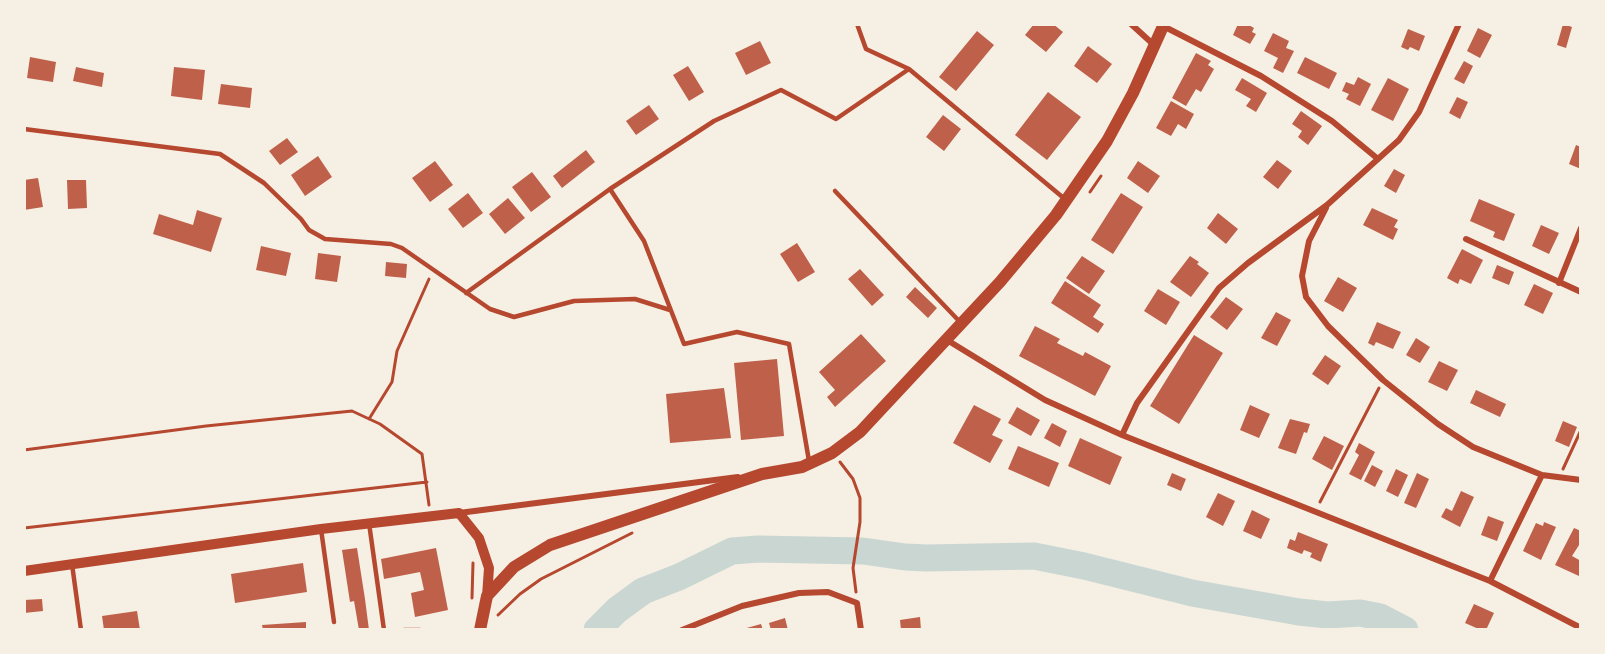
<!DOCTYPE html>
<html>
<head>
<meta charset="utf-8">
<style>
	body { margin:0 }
	#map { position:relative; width:1605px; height:654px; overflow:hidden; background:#f6efe4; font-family:Lora,serif }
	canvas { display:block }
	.frame { position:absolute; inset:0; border:26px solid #f6efe4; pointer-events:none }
</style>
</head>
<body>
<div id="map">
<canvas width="1605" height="654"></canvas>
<div class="frame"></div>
</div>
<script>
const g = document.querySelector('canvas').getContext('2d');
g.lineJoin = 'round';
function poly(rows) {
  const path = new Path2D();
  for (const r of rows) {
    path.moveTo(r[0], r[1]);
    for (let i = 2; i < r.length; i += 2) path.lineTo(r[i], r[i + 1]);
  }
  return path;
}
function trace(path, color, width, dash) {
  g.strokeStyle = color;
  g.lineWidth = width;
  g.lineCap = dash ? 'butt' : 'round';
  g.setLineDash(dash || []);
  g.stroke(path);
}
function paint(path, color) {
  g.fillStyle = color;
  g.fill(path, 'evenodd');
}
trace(poly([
	[597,630,617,610,643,591,679,577,732,551,758,549,863,551,905,557,926,558,1034,556,1084,566,1192,593,1299,612,1328,615,1360,613,1380,617,1405,630]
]), '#c9d6d2', 27);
paint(poly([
	[1034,24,1053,24,1063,32,1046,52,1025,35],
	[1238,24,1247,24,1254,28,1252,32,1256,34,1250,44,1233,35],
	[1563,24,1572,27,1566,48,1557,45],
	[1478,28,1492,35,1480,58,1467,51],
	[1408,29,1425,36,1419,51,1410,47,1408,50,1401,47],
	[977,31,994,45,956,91,939,77],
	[1273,33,1289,41,1286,48,1294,51,1283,73,1273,68,1278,58,1264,51],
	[760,41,771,63,746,75,735,53],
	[1088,46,1112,64,1097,83,1074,66],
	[1196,53,1211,61,1208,65,1214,69,1201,92,1196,89,1186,106,1172,98],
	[30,57,56,62,53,82,27,78],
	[1305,57,1337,73,1329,89,1297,73],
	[1464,61,1473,66,1464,84,1454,79],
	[688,66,704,92,689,101,673,75],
	[76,67,104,73,102,87,73,81],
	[174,67,205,70,202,100,171,96],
	[1358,77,1371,84,1360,106,1346,99,1349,94,1342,91,1346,82,1354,85],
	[1242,78,1267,93,1256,112,1246,106,1251,99,1235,90],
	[1388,78,1409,89,1393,121,1371,110],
	[221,84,252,88,250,108,218,104],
	[1048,92,1081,117,1047,160,1015,135],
	[1457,97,1468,102,1460,119,1449,113],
	[1171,101,1194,114,1186,129,1178,124,1171,136,1156,128],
	[649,105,659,119,636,135,626,121],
	[1301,111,1322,126,1308,145,1298,137,1302,131,1292,124],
	[943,115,961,129,944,151,926,137],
	[287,138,298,152,280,165,269,151],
	[1576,145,1581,147,1581,169,1569,164],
	[586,150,595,162,562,188,553,176],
	[318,156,332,177,305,196,291,175],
	[1277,160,1292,171,1278,189,1263,177],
	[435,161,453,185,430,202,412,178],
	[1138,161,1160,176,1148,193,1127,178],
	[1394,169,1405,175,1396,193,1384,186],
	[532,172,551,197,531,212,512,187],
	[38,178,43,207,24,210,24,180],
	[67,180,86,180,87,208,68,209],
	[468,193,483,213,463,228,448,209],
	[1121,193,1143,207,1113,254,1091,240],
	[508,198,525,218,505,234,489,214],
	[1479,199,1515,214,1504,241,1493,237,1495,232,1470,221],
	[1372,208,1398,220,1394,227,1398,229,1393,240,1363,225],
	[197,210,222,218,211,252,153,234,159,214,193,225],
	[1218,213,1238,229,1226,244,1207,228],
	[1541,225,1559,233,1549,254,1532,246],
	[797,243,815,272,798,282,780,254],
	[261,246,291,253,286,276,256,270],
	[1462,249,1483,260,1471,284,1460,279,1458,284,1447,278],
	[318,253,341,256,337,282,315,279],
	[1082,256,1105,271,1089,294,1066,278],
	[1190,256,1199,262,1197,264,1209,273,1191,297,1170,282],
	[386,262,407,264,406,278,385,276],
	[1497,265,1514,272,1509,285,1492,278],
	[860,269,884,295,872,306,848,279],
	[1338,277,1357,288,1343,312,1324,301],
	[1065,281,1101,305,1093,317,1104,324,1098,333,1051,303],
	[1534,284,1553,293,1543,314,1524,305],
	[915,287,937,308,928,318,906,297],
	[1158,289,1180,302,1166,325,1144,311],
	[1226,297,1243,309,1227,330,1210,317],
	[1276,312,1291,320,1277,346,1261,338],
	[1377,322,1401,332,1393,349,1376,342,1374,346,1368,343],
	[1035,326,1060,339,1057,343,1083,356,1085,352,1111,366,1095,396,1019,356],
	[861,334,886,361,835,407,827,397,835,390,819,372],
	[1194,335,1223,353,1179,424,1150,406],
	[1416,338,1430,347,1420,363,1406,355],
	[1325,355,1341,366,1328,385,1312,374],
	[777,359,784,436,741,440,734,363],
	[1439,361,1458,370,1447,391,1428,382],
	[724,388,731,438,670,443,666,394],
	[1476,390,1506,404,1500,417,1470,403],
	[974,405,1001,419,992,435,1003,440,990,463,953,443],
	[1250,405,1270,414,1259,438,1240,430],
	[1017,407,1040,420,1031,436,1008,423],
	[1290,419,1310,424,1307,433,1304,432,1296,454,1278,448],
	[1563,421,1577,427,1569,447,1555,441],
	[1052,423,1067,431,1060,447,1044,438],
	[1324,436,1344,446,1332,470,1312,459],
	[1080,438,1122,457,1110,485,1068,466],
	[1359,443,1375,452,1361,480,1349,474,1359,455,1355,452],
	[1018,446,1059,463,1049,487,1008,469],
	[1372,465,1383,471,1375,487,1364,481],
	[1396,469,1408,475,1398,497,1386,491],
	[1172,473,1186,479,1181,491,1167,485],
	[1417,473,1429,479,1416,508,1404,503],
	[1461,491,1474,497,1460,527,1441,517,1446,508,1452,511],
	[1218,493,1235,501,1223,526,1206,517],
	[1252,510,1270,519,1261,539,1243,531],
	[1488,516,1504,522,1497,541,1481,535],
	[1544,522,1556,527,1541,560,1523,551,1536,523,1543,526],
	[1574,528,1581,531,1581,542,1572,556,1581,561,1581,571,1579,576,1555,565],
	[1298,532,1328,544,1321,562,1310,557,1312,553,1304,550,1302,554,1287,548,1290,539,1295,541],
	[357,548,365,599,369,630,359,630,354,601,350,602,342,550],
	[436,548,448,610,415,617,411,593,424,590,420,572,384,579,381,559],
	[303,563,307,592,235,603,231,574],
	[42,599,43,611,24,613,24,600],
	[1474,604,1494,613,1486,630,1481,630,1465,623],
	[137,611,140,630,104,630,102,616],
	[920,617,921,630,901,630,900,620],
	[785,618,788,630,771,630,769,623],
	[306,622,306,630,263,630,262,625],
	[761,624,763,630,744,630,743,629]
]), '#bf614a');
trace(poly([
	[1090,192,1101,176],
	[369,419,392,382,397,351,429,279],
	[24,450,206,426,352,411,380,424,422,454,429,505],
	[840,462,853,479,860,498,860,522,853,568,856,592],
	[1563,469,1581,430],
	[1320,502,1379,388],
	[24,528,427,482],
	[472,598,473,563],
	[498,615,520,594,541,579,632,533]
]), '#b5482f', 3);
trace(poly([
	[857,24,866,49,909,69,1066,200],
	[24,129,220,154,264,183,301,219,309,230,325,239,391,244,402,248,490,309,514,317,574,301,635,299,670,310],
	[610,189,644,241,684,344,737,332,789,344,809,461],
	[835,191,960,322],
	[466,293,610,189,714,121,781,90,836,119,909,69],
	[369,523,384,630],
	[321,529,334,622],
	[72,564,81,630],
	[404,630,420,630]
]), '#b5482f', 4.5);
trace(poly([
	[1131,24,1154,45],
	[1163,26,1261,76,1332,121,1378,159],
	[1326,208,1309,241,1302,276,1306,297,1328,326,1383,380,1438,424,1473,447,1542,475,1581,480],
	[1466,239,1581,292],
	[1559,283,1581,228],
	[947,340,1045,400,1122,435,1490,581,1581,628],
	[1122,435,1137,403,1219,288,1248,263,1327,205,1399,140,1419,112,1459,24],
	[459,513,738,477],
	[1490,581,1542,475],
	[682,630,742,606,799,593,828,592,857,603,861,630]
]), '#b5482f', 6);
trace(poly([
	[24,571,321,529,459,513,479,538,489,568,487,596]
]), '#b5482f', 10);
trace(poly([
	[480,630,487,596,514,567,550,545,762,474,802,467,832,453,860,432,1000,282,1056,215,1107,141,1133,93,1164,24]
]), '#b5482f', 12);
</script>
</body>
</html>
